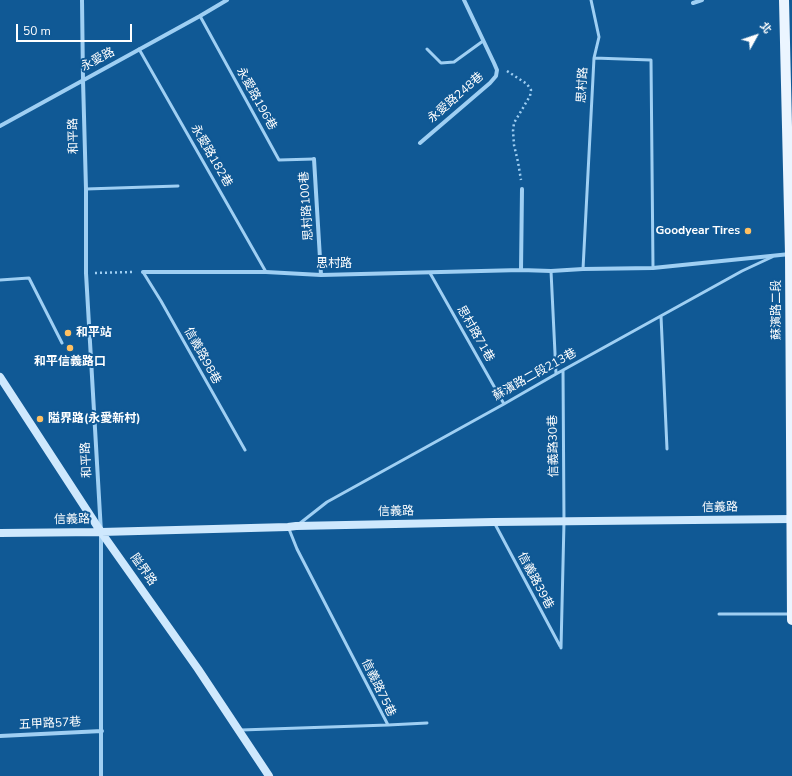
<!DOCTYPE html>
<html>
<head>
<meta charset="utf-8">
<style>
	body { margin:0 }
	#map { position:relative; width:792px; height:776px; overflow:hidden; background:#105995; font-family:"Nunito Sans","Noto Sans TC",sans-serif }
	canvas { display:block }
	.north { position:absolute; left:736px; top:16px; width:40px; height:40px; -webkit-text-stroke:3px #105995; paint-order:stroke; rotate:50deg; font-size:11px; font-weight:700; line-height:16px; text-align:center; color:#fff }
	.north::after { content:''; display:block; margin:auto; width:14px; height:18px; background:#fff; clip-path:polygon(50% 0,100% 100%,50% 72%,0 100%) }
	.scale { position:absolute; left:16px; top:24px; width:116px; height:18px; box-sizing:border-box; border:2px solid #fff; border-top:0; padding-left:5px; font-size:12px; line-height:14px; white-space:nowrap; color:#fff; -webkit-text-stroke:3px #105995; paint-order:stroke }
</style>
</head>
<body>
<div id="map">
<canvas width="792" height="776"></canvas>
<div class="north">北</div>
<div class="scale">50 m</div>
</div>
<script>
const g = document.querySelector('canvas').getContext('2d');
g.lineJoin = 'round';
function poly(rows) {
  const path = new Path2D();
  for (const r of rows) {
    path.moveTo(r[0], r[1]);
    for (let i = 2; i < r.length; i += 2) path.lineTo(r[i], r[i + 1]);
  }
  return path;
}
function trace(path, color, width, dash) {
  g.strokeStyle = color;
  g.lineWidth = width;
  g.lineCap = dash ? 'butt' : 'round';
  g.setLineDash(dash || []);
  g.stroke(path);
}
function write(font, color, halo, rows, align = 'center') {
  g.font = font + ' "Nunito Sans","Noto Sans TC",sans-serif';
  g.lineWidth = 4;
  g.setLineDash([]);
  g.textBaseline = 'middle';
  g.strokeStyle = halo;
  g.fillStyle = color;
  for (const [text, x, y, turn = 0] of rows) {
    g.save();
    g.translate(x, y);
    g.rotate((+turn || 0) * Math.PI / 180);
    g.textAlign = isNaN(turn) ? turn : align;
    if (halo) g.strokeText(text, 0, 0);
    g.fillText(text, 0, 0);
    g.restore();
  }
}
trace(poly([
	[507,71,527,84,531,90,530,96,514,123,513,131,514,145,518,162,521,180],
	[95,273,134,272]
]), '#9fcff3', 2.5, [2, 3]);
trace(poly([
	[200,16,279,160,314,159],
	[139,49,266,272],
	[427,49,441,63,454,62,483,41],
	[594,58,651,60,653,268],
	[86,189,178,186],
	[583,269,594,58,599,37,591,0],
	[551,271,556,374],
	[143,272,161,301,245,450],
	[430,273,504,404],
	[0,280,29,278,62,343],
	[661,316,667,449],
	[299,524,327,502,504,404,556,374,742,271,772,257],
	[495,524,560,646],
	[719,614,790,614],
	[561,648,564,522,563,370],
	[388,725,427,723],
	[241,730,388,725,297,549,289,529]
]), '#9fcff3', 3);
trace(poly([
	[82,0,83,80,86,189,86,273,101,532,101,776],
	[693,3,702,0],
	[0,126,200,16,227,0],
	[420,143,490,83,496,76,497,70,494,63,464,0],
	[314,159,321,275],
	[521,270,522,189],
	[143,272,266,272,321,275,521,270,551,271,583,269,653,268,790,254],
	[0,736,102,731]
]), '#9fcff3', 4);
trace(poly([
	[0,377,101,532,198,669,269,776],
	[0,533,101,532,288,527,296,526,494,522,792,519]
]), '#cee8fd', 8);
trace(poly([
	[784,0,790,254,792,620]
]), '#ebf5ff', 10);
for (const [x, y, r, color] of [
	[748,231,4,"#ffc061"],
	[68,333,4,"#ffc061"],
	[70,348,4,"#ffc061"],
	[40,419,4,"#ffc061"]
]) {
  const dot = new Path2D();
  dot.arc(x, y, r, 0, 2 * Math.PI);
  g.fillStyle = color;
  g.fill(dot);
  trace(dot, '#105995', 1.5);
}
write('12px', '#fff', '#105995', [
	["永愛路",98,60,-28],
	["思村路",583,85,-87],
	["永愛路248巷",456,98,-41],
	["永愛路196巷",256,99,61],
	["和平路",74,136,-91],
	["永愛路182巷",211,156,60],
	["思村路100巷",307,206,-94],
	["思村路",334,264],
	["蘇濱路二段",777,310,-90],
	["思村路71巷",475,334,60],
	["信義路98巷",202,356,61],
	["蘇濱路二段213巷",535,375,-29],
	["信義路30巷",554,446,-91],
	["和平路",87,460,-93],
	["信義路",720,508,-1],
	["信義路",396,512,-1],
	["信義路",72,520,-1],
	["隘界路",143,570,55],
	["信義路39巷",535,581,62],
	["信義路75巷",378,688,64],
	["五甲路57巷",50,724,-3]
]);
write('bold 12px', '#fff', '#105995', [
	["Goodyear Tires",740,231,"right"],
	["和平站",76,333],
	["和平信義路口",70,362,"center"],
	["隘界路(永愛新村)",48,419]
], 'left');
</script>
</body>
</html>
